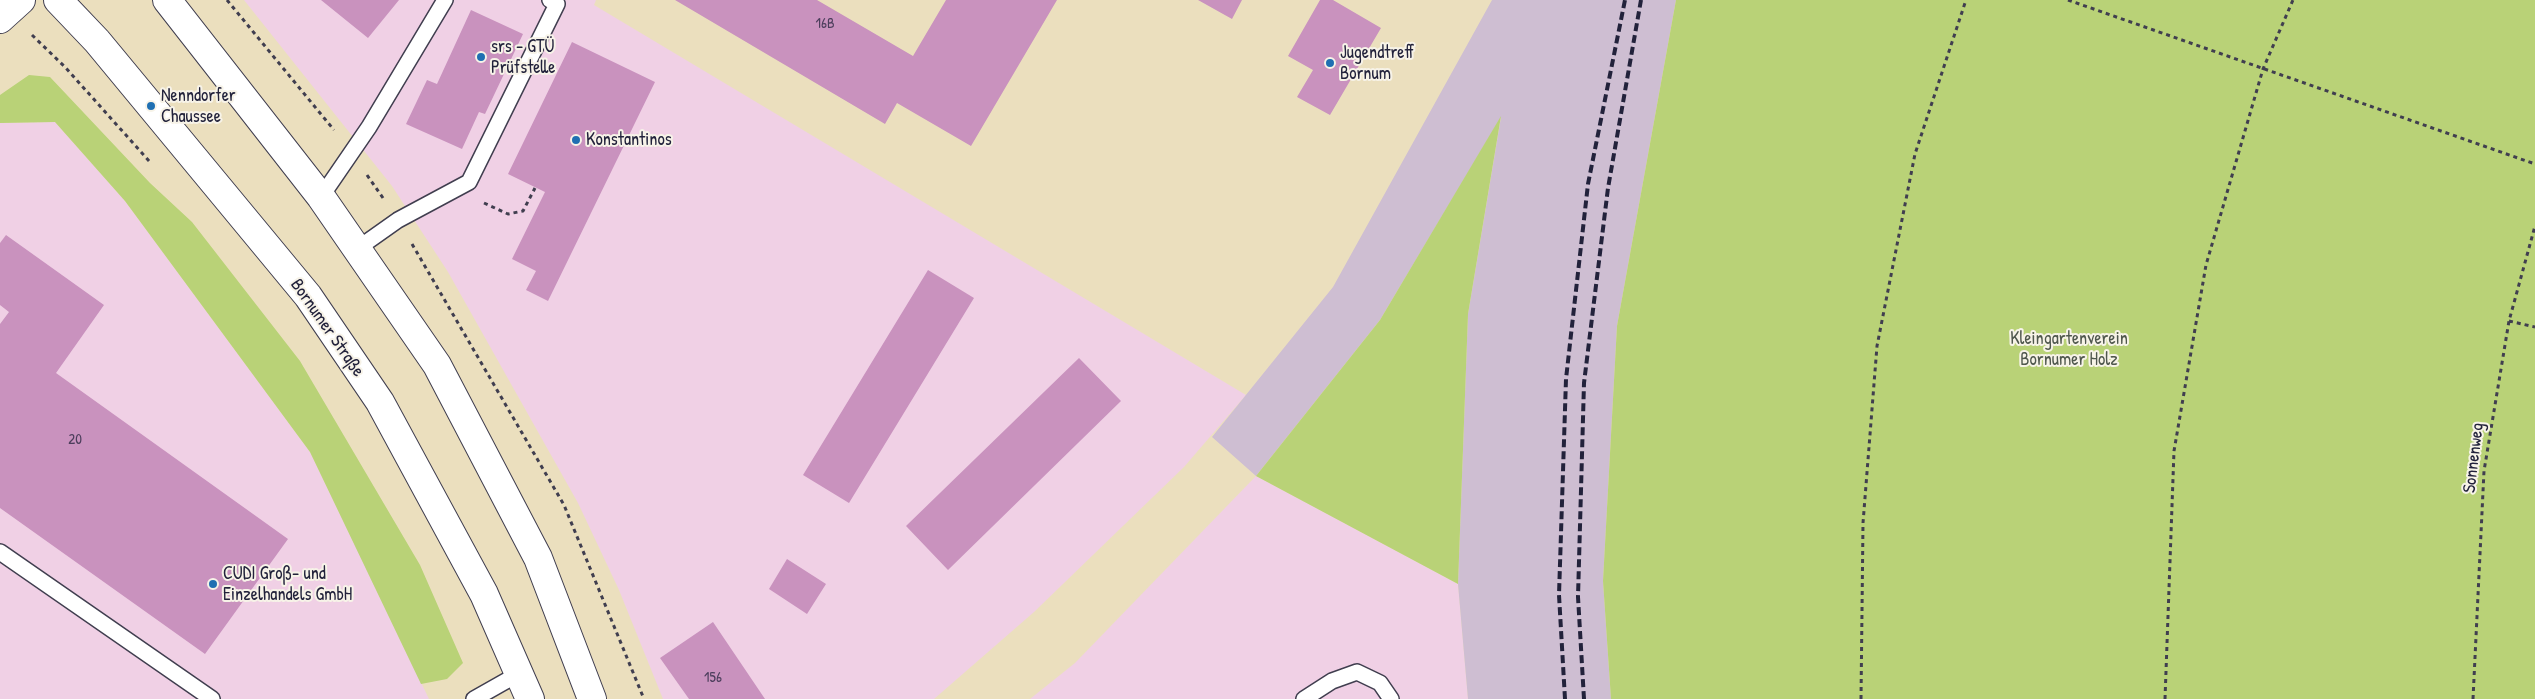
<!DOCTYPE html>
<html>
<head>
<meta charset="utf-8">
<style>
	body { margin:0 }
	canvas { display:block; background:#ebdfbe }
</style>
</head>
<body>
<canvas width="2535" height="699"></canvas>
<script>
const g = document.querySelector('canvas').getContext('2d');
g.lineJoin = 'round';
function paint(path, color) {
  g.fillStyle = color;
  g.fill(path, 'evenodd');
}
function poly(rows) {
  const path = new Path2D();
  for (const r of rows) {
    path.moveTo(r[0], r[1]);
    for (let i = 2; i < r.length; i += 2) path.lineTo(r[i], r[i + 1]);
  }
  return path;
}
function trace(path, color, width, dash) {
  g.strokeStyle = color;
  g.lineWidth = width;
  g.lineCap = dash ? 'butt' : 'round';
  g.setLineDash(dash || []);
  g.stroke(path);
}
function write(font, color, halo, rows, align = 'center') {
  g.font = font + ' "Patrick Hand",sans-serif';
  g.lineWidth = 4;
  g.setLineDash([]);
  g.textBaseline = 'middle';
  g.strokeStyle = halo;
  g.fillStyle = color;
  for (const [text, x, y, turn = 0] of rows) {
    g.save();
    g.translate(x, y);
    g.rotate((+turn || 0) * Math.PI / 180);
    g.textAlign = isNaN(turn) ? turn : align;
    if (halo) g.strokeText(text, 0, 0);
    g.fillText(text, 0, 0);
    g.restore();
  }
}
paint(poly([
	[244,0,596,0,594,5,1246,395,1184,467,1034,612,934,699,663,699,619,590,578,503,448,272,392,186],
	[55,122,125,201,310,452,429,699,0,699,0,123],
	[1256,476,1458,584,1468,699,1030,699,1075,663]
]), '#f0d0e5');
paint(poly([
	[1492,0,1676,0,1617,326,1603,581,1611,699,1468,699,1458,584,1468,314,1501,117,1380,320,1256,476,1212,437,1333,287]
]), '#cebed2');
paint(poly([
	[1676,0,2535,0,2535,699,1611,699,1603,581,1617,326],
	[29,75,50,77,150,183,192,222,300,361,420,565,463,663,447,679,421,684,310,452,125,201,55,122,0,123,0,95],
	[1501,116,1468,314,1458,584,1256,476,1380,320]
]), '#b9d277');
paint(poly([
	[321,0,399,0,368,38],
	[675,0,817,0,913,56,946,0,1057,0,971,146,897,103,885,124],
	[1198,0,1242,0,1232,19],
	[1320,0,1333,0,1381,28,1330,115,1297,97,1313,70,1288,56],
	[471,10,523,34,485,114,479,112,462,149,406,124,427,80,437,84],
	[572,42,655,82,548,301,526,290,536,271,512,259,545,192,508,174],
	[6,235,104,305,56,373,288,539,205,654,0,508,0,324,9,312,0,305,0,243],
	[928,270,974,298,849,503,803,475],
	[1079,358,1121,401,948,570,906,526],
	[787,559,826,584,807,614,769,589],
	[713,622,765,699,689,699,660,658]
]), '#c992be');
const service = poly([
	[321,197,369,127,445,0],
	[357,249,398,220,469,182,557,4,550,0],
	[0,552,212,699],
	[474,699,520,673],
	[1304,699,1332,681,1357,672,1380,683,1391,699]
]);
const minor = poly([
	[0,19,21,0]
]);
const secondary = poly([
	[58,0,97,41,308,296,380,402,484,594,530,699],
	[167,0,321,197,437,365,538,558,592,699]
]);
trace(service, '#403e4f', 18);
trace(minor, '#403e4f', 30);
trace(secondary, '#403e4f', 30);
trace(poly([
	[227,0,334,130],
	[2068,0,2535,164],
	[32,35,65,67,150,162],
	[367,175,383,198],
	[484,203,508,214,523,211,535,188],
	[412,244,564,505,644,699],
	[2509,321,2535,327],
	[1861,699,1863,523,1877,346,1915,154,1966,0],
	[2165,699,2174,451,2206,265,2263,69,2293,0],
	[2473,699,2484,471,2509,321,2535,226]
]), '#403e4f', 3, [4, 4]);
trace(service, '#fff', 15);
trace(minor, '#fff', 28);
trace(secondary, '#fff', 28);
trace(poly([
	[1565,699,1559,595,1566,379,1588,184,1625,0],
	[1584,699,1578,597,1584,383,1608,188,1641,0]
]), '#22223b', 4, [8, 4]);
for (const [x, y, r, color] of [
	[481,57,5,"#1f6fb2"],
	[1330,63,5,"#1f6fb2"],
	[151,106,5,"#1f6fb2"],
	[576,140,5,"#1f6fb2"],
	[213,584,5,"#1f6fb2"]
]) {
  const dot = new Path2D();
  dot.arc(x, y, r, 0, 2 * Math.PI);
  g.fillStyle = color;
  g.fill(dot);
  trace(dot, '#f7f3e8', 2);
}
write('15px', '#4c3e5c', null, [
	["16B",825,24],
	["20",75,440],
	["156",713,678]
]);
write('18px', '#22223b', '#f7f3e8', [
	["srs - GTÜ",491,47],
	["Prüfstelle",491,68],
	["Jugendtreff",1340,53],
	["Bornum",1340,74],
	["Nenndorfer",161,96],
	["Chaussee",161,117],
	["Konstantinos",586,140],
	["CUDI Groß- und",223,574],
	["Einzelhandels GmbH",223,595]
], 'left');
write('18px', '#22223b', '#f7f3e8', [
	["Bornumer Straße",327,328,55],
	["Sonnenweg",2474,458,-83]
]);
write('18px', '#4f574d', '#f7f3e8', [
	["Kleingartenverein",2069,339],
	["Bornumer Holz",2069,360]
]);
</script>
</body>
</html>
